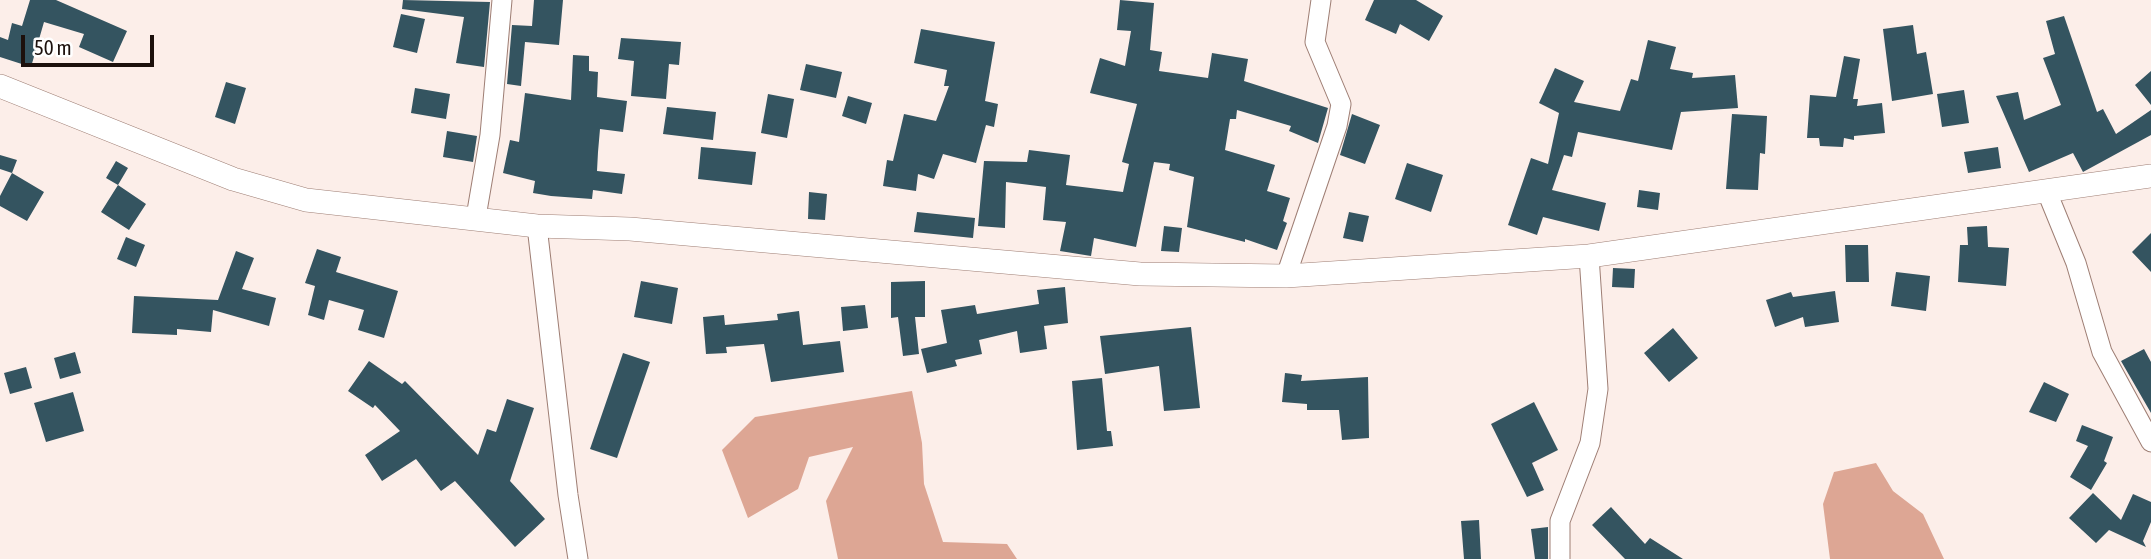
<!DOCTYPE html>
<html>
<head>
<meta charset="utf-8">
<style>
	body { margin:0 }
	#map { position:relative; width:2151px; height:559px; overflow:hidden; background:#fceee9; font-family:"Asap Condensed",sans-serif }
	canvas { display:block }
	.scale { position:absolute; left:21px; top:35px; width:133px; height:32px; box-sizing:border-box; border:4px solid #1c100c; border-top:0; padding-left:9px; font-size:21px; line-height:24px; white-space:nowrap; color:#1c100c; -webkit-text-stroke:5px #fff; paint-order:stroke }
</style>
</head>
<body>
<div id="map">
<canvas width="2151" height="559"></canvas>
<div class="scale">50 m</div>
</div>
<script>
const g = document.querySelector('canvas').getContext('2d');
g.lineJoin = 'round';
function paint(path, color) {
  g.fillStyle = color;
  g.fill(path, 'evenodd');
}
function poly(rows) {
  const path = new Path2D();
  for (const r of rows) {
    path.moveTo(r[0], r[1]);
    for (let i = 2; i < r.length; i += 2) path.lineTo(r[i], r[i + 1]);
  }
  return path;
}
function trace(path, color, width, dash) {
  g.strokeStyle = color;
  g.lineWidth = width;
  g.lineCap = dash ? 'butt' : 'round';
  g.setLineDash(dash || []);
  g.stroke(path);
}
paint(poly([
	[912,391,922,443,924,484,943,542,1007,544,1017,559,838,559,826,501,853,447,809,457,798,489,748,518,722,450,755,417],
	[1876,463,1893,491,1923,514,1944,559,1830,559,1823,504,1834,472]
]), '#dda694');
paint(poly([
	[30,0,56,0,127,31,113,62,79,47,84,34,44,22,31,67,0,57,0,37,8,40,12,23,22,26],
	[403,0,490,2,484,67,456,63,464,17,402,9],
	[534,0,563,0,559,45,525,42,521,86,507,84,512,25,532,26],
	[1120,0,1154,3,1150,50,1162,52,1159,71,1208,78,1212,53,1248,59,1244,81,1328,108,1318,143,1289,131,1291,126,1237,110,1236,119,1230,119,1225,150,1275,165,1267,191,1290,198,1283,221,1287,223,1277,250,1245,239,1245,242,1187,227,1194,177,1169,170,1170,164,1154,162,1136,247,1094,238,1091,256,1060,251,1066,222,1043,220,1046,187,1006,182,1005,228,978,226,984,161,1027,162,1029,150,1070,155,1066,185,1123,192,1129,164,1122,162,1137,104,1090,93,1100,58,1125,66,1131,31,1117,30],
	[1374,0,1416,0,1443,16,1429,41,1400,24,1396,34,1365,20],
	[401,14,425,19,417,53,393,47],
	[2064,16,2097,112,2103,109,2116,134,2151,110,2151,135,2083,172,2073,153,2029,172,1996,96,2018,92,2024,120,2061,105,2043,58,2055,54,2046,21],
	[1913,25,1917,54,1926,52,1933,94,1892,101,1883,29],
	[921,29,995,42,985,101,998,104,994,127,986,125,976,163,943,154,934,179,918,174,916,191,883,186,887,160,893,161,904,114,936,121,949,86,944,86,947,70,914,63],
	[621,38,681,42,679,65,669,64,666,99,631,96,634,61,618,59],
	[1648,40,1676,47,1670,69,1693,73,1692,78,1735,75,1738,108,1681,112,1672,150,1578,132,1572,157,1564,155,1552,190,1606,203,1599,231,1543,217,1537,235,1508,225,1531,158,1548,164,1559,113,1539,103,1555,68,1584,81,1574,102,1620,111,1631,79,1638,81],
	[573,55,589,56,589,71,598,72,597,97,627,101,623,132,600,129,598,152,597,171,625,174,622,194,593,190,592,199,551,196,533,193,535,181,503,173,510,140,519,142,525,93,571,100],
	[1844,56,1860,59,1853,99,1858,99,1857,106,1882,103,1885,133,1854,136,1854,140,1844,138,1843,147,1820,146,1819,138,1807,138,1810,95,1836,97],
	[806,64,842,72,836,98,800,90],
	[2151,71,2151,105,2135,85],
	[226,82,246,88,235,124,215,117],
	[415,88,450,94,446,119,411,113],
	[1964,90,1969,123,1942,127,1937,94],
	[768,94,794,99,787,138,761,133],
	[848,96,872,103,866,124,842,116],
	[667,107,716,112,713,140,663,134],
	[1352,114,1380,125,1365,164,1340,155],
	[1732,114,1767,116,1765,154,1760,153,1758,190,1726,189],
	[447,131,477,136,473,162,443,157],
	[701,147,756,152,752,185,698,179],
	[1998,147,2001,168,1968,173,1964,152],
	[0,155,17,160,12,173,0,169],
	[116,161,128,168,118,185,106,178],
	[1407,163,1443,175,1431,212,1395,199],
	[12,173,44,192,27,221,0,206,0,196],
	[118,185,146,204,129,230,101,212],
	[1639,190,1660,193,1658,210,1637,207],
	[809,192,827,194,825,220,808,219],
	[917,212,975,218,973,238,914,232],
	[1349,212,1369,216,1363,242,1343,238],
	[1164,226,1182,228,1179,252,1161,251],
	[1987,226,1988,247,2009,248,2006,286,1958,282,1960,245,1968,245,1967,227],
	[2151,233,2151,272,2132,252],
	[126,237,145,245,136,267,117,259],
	[1845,245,1868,245,1869,282,1846,282],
	[317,249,341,257,336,272,398,291,384,338,358,330,364,310,329,300,324,320,308,315,315,286,305,283],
	[236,251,254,258,242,289,276,298,269,326,213,310,211,332,177,329,177,335,132,333,134,296,218,300],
	[1613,268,1635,269,1634,288,1612,287],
	[1896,272,1930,276,1926,311,1891,306],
	[641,281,678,288,672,324,634,317],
	[925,281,925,317,915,317,919,354,903,356,898,317,891,318,891,282],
	[1065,287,1068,323,1044,326,1047,349,1020,353,1017,331,979,340,982,354,955,360,957,366,927,373,921,349,947,343,941,310,975,305,977,314,1039,304,1037,290],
	[1835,291,1839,322,1805,327,1803,317,1775,327,1766,300,1791,292,1793,297],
	[865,305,868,328,843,331,841,307],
	[799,311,803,345,840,341,844,372,771,382,764,344,726,347,727,353,706,354,703,317,724,315,725,325,778,320,777,314],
	[1191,327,1200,408,1164,411,1159,366,1105,374,1100,336],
	[1673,328,1698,358,1669,382,1644,353],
	[2144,349,2151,362,2151,413,2121,361],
	[75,352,81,373,60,379,54,358],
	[623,353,650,362,617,458,590,449],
	[369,361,402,384,405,381,478,455,487,429,496,432,507,399,534,408,510,481,545,519,515,547,455,481,441,491,416,459,382,481,365,455,400,431,375,405,373,408,348,391],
	[26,367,32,388,10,394,4,373],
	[1285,373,1302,375,1301,381,1368,377,1369,438,1342,440,1339,410,1307,410,1307,404,1282,402],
	[1102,378,1107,431,1111,431,1113,446,1077,450,1072,381],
	[2044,382,2069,394,2056,422,2029,412],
	[73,392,84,431,46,442,34,403],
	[1534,402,1558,450,1532,463,1544,490,1527,497,1491,424],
	[2082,425,2113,437,2104,461,2107,463,2091,490,2070,477,2088,446,2076,441],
	[2093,493,2121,520,2133,494,2151,502,2151,522,2143,541,2146,547,2109,530,2096,543,2069,518],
	[1611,507,1645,544,1650,538,1683,559,1625,559,1592,525],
	[1479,520,1481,559,1464,559,1461,521],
	[1548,527,1548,559,1535,559,1531,529]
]), '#345460');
const minor = poly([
	[2047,192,2076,263,2102,352,2151,442],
	[476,217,490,135,502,0],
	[537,226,568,495,578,559],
	[1286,276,1337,126,1341,104,1315,42,1321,0],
	[1560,559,1560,521,1590,443,1598,389,1589,256]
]);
const tertiary = poly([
	[0,86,233,179,306,200,537,226,630,229,1140,274,1286,276,1589,256,2151,176]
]);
trace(minor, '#9e7e74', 21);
trace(tertiary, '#9e7e74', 24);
trace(minor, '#fff', 19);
trace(tertiary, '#fff', 23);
</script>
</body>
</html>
